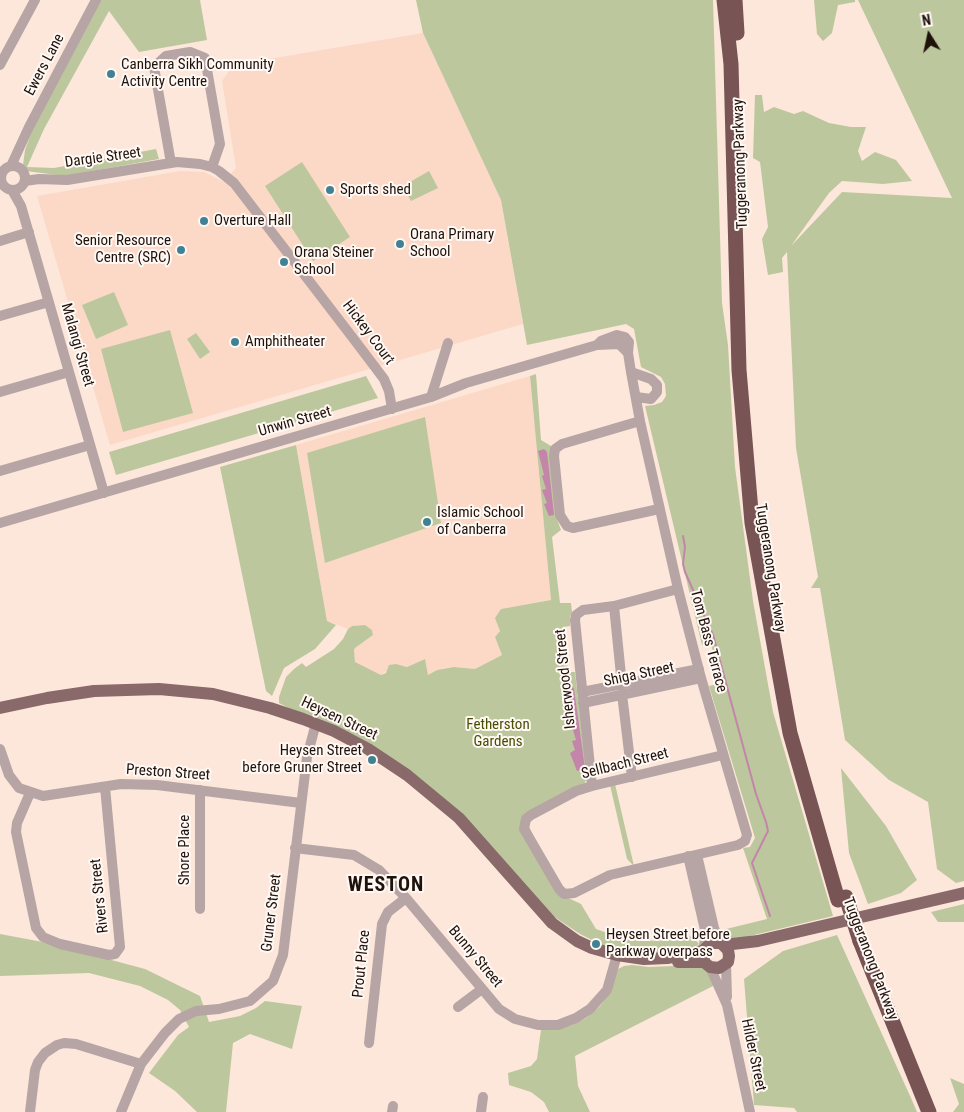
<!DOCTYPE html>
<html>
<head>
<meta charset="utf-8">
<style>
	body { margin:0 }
	#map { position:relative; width:964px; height:1112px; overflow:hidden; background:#fde7db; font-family:"Roboto Condensed",sans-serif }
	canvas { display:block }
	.north { position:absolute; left:904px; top:10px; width:50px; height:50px; -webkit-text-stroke:4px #fff8f4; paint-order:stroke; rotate:350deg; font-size:14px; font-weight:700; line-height:20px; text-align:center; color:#1e120b }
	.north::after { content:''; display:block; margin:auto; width:18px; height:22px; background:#1e120b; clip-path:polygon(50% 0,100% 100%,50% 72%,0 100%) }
</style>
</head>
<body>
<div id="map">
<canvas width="964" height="1112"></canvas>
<div class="north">N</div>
</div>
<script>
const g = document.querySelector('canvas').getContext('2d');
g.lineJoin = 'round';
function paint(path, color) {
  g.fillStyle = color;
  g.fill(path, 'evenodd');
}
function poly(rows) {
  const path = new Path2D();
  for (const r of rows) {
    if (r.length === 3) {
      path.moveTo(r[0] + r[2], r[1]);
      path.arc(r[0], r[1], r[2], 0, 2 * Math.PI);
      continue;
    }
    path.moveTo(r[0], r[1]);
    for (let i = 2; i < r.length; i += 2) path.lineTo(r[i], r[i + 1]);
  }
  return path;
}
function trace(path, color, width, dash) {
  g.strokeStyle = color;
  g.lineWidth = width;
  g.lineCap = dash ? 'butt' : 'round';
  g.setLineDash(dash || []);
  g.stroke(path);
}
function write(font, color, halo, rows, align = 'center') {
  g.font = font + ' "Roboto Condensed",sans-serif';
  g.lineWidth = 4;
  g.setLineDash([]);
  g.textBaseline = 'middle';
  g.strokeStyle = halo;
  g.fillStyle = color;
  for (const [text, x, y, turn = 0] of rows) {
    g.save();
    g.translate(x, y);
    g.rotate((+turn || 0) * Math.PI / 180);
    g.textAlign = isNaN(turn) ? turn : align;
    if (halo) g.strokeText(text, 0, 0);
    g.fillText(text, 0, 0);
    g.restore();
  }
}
paint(poly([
	[423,33,501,200,523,324,110,445,37,196,180,171,204,172,224,182,236,168,222,81,233,65],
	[530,376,551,600,501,609,500,631,495,637,502,655,475,669,454,667,437,670,428,675,425,659,407,667,396,664,381,675,357,664,355,662,354,650,355,648,373,635,372,630,364,625,352,626,348,629,327,621,296,445]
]), '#fbd9c6');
paint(poly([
	[100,0,200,0,207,40,139,52,109,11,44,129,27,167,54,168,156,149,159,159,65,176,26,171,23,165,25,150,34,126],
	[416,0,713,0,722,303,728,345,735,467,753,601,773,712,833,916,733,940,722,937,718,931,767,919,743,848,750,847,755,838,709,686,721,683,711,644,702,645,645,406,654,405,662,402,666,396,665,384,661,377,641,367,634,329,626,324,527,345,501,200,423,33],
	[814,0,855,0,855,2,838,5,832,33,823,41,817,34],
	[858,0,964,0,964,881,956,883,937,869,928,802,889,780,845,740,820,588,811,588,818,577,796,448,787,252,782,258,783,272,768,275,762,239,768,227,760,162,753,158,755,95,762,95,764,112,774,107,794,114,803,111,829,123,851,127,866,127,858,151,862,161,875,152,896,160,912,181,883,184,842,181,829,193,791,246,842,192,952,198],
	[302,162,350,237,313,261,265,186],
	[429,171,438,188,411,201,403,186],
	[114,292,128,325,96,339,82,305],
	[170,330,193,413,123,432,101,349],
	[196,333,210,352,200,359,187,339],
	[536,374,541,440,551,446,557,519,561,530,552,537,560,603,571,603,572,612,570,617,570,626,563,627,568,672,575,672,587,778,584,784,524,817,564,896,581,904,596,929,622,938,641,941,674,940,692,936,699,944,693,949,657,954,630,953,602,945,580,934,553,916,412,772,279,703,279,697,286,677,294,669,302,663,306,667,334,649,343,639,348,629,352,626,365,625,372,630,373,635,355,648,354,650,355,662,381,675,386,673,389,665,396,664,407,667,425,659,428,675,437,670,454,667,475,669,502,655,495,637,500,631,495,618,501,609,551,600,530,376],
	[366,376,378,398,116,475,109,452],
	[425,417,441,523,325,563,307,453],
	[296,445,327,621,336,625,315,649,284,668,272,696,266,691,220,467],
	[841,768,886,826,917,880,901,893,868,904,849,853],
	[615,784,634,866,627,859,610,785],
	[964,904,964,922,938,922,931,912],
	[0,934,48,943,145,969,200,996,209,1022,240,1016,256,1008,265,1001,302,1006,292,1049,250,1034,233,1043,226,1112,197,1112,175,1091,149,1073,178,1035,189,1027,180,1010,168,1000,140,986,89,973,0,976],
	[837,935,911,1098,917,1112,797,1112,794,1108,754,1105,744,979,783,951],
	[697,960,703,962,717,984,575,1056,578,1086,590,1112,549,1112,544,1102,531,1092,509,1085,508,1073,531,1066,537,1059,541,1030,572,1025,586,1018,600,1006,608,995,618,969,624,966,632,965,649,967,673,966],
	[950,1078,964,1084,964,1112,953,1112,959,1104]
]), '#bdc79d');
paint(poly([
	[544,449,547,452,554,515,549,516,544,504,547,503,542,490,546,489,542,476,544,475,538,451],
	[567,676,574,689,585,769,577,771,570,753,575,750,572,741,576,740,567,710,570,709,566,700,568,698,563,678]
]), '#c385a9');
trace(poly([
	[683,536,685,547,683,564,685,572,713,635,756,794,766,822,768,831,752,863,770,916]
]), '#c385a9', 2);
trace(poly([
	[0,65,35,0],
	[171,163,154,67,166,56,190,52,205,58,220,144,212,167],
	[11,166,29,127,96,0],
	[13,178,12],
	[25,181,39,179,67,180,177,162,200,164,212,167,219,171,234,183,356,342,384,379,389,391,392,409],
	[12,190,21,206,104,493],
	[0,241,29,232],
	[0,316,49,302],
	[597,345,601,341,617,335,625,337,629,342,628,353,631,372,640,421,678,589,701,678,747,835,745,841,738,845,610,875,574,893,564,894,559,889,524,829,526,819,531,815,576,791,592,786,723,755],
	[631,372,651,379,657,385,657,392,651,399,636,397],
	[0,392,69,372],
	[431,397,448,343],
	[640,421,562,444,555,449,554,456,560,515,567,526,573,528,659,509],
	[0,471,90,445],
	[0,523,431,397,466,383,597,345,619,344,628,353],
	[614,606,622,685],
	[582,692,699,669],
	[622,694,632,777],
	[583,703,701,678],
	[0,749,9,775,19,788,43,796,121,784,157,785,301,803],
	[592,786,575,620,576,615,583,610,614,606,678,589],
	[200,790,200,909],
	[30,793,17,823,16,832,36,928,43,937,60,944,109,955,115,954,120,947,105,787],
	[295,848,354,855,379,870,406,898,499,1009,515,1019,538,1025,558,1025,576,1018,590,1009,607,990,617,955],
	[697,855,714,928,721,943],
	[688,856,705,930,704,949],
	[726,964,727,997],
	[710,967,727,1005,750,1112],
	[458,1007,482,989],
	[369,1043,382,924,388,912,406,898],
	[30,1112,35,1070,38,1062,45,1053,57,1045,64,1043,76,1044,141,1064],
	[121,1112,141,1064,165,1033,179,1019,196,1011,219,1009,250,1001,273,981,283,955,307,757,316,723],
	[392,1112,393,1106],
	[481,1112,483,1097]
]), '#b7a4a5', 10);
trace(poly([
	[0,708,47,698,94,691,159,689,213,694,270,708,303,719,334,731,368,749,407,775,459,818,552,923,577,941,592,948,617,955,644,959,667,958,703,951],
	[724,945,758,941,964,893],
	[678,962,704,962,710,967,719,968,728,962,729,956,728,950,721,943,711,943,703,951,704,962]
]), '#89696a', 12);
trace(poly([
	[724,0,731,64,739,370,752,523,790,733,838,900],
	[735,0,737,33],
	[860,941,929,1112]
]), '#785455', 15);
trace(poly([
	[846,897,860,941]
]), '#785455', 15);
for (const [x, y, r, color] of [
	[111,74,5,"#408193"],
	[330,190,5,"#408193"],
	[204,221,5,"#408193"],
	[400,244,5,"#408193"],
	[181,250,5,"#408193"],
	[284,262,5,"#408193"],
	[235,342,5,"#408193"],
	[427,522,5,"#408193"],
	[372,760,5,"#408193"],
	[596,944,5,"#408193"]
]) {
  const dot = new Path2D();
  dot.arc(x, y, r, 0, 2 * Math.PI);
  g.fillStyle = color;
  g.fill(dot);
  trace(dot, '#fff8f4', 2);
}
write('15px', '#1e120b', '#fff8f4', [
	["Ewers Lane",45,65,-62],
	["Dargie Street",103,158,-8],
	["Tuggeranong Parkway",741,164,-92],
	["Hickey Court",368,333,53],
	["Malangi Street",77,345,74],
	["Unwin Street",295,422,-16],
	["Tuggeranong Parkway",770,568,81],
	["Tom Bass Terrace",708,641,75],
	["Shiga Street",639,675,-12],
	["Isherwood Street",566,679,-96],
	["Heysen Street",339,719,25],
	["Sellbach Street",625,764,-14],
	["Preston Street",168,773,4],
	["Shore Place",185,850,-90],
	["Rivers Street",100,896,-96],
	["Gruner Street",272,913,-83],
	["Bunny Street",475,957,50],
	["Tuggeranong Parkway",870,959,69],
	["Prout Place",362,964,-84],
	["Hilder Street",753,1055,78]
]);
write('15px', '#1e120b', '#fff8f4', [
	["Canberra Sikh Community",121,65],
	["Activity Centre",121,82],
	["Sports shed",340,190],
	["Overture Hall",214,221],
	["Orana Primary",410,235],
	["School",410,252],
	["Senior Resource",171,241,"right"],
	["Centre (SRC)",171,258,"right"],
	["Orana Steiner",294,253],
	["School",294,270],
	["Amphitheater",245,342],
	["Islamic School",437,513],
	["of Canberra",437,530],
	["Heysen Street",362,751,"right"],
	["before Gruner Street",362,768,"right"],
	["Heysen Street before",606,935],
	["Parkway overpass",606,952]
], 'left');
write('15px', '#465100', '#fff8f4', [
	["Fetherston",498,725],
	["Gardens",498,742]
]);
g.letterSpacing = '1px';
write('bold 20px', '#1e120b', '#fff8f4', [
	["WESTON",386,886]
]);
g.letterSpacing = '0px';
</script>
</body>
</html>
